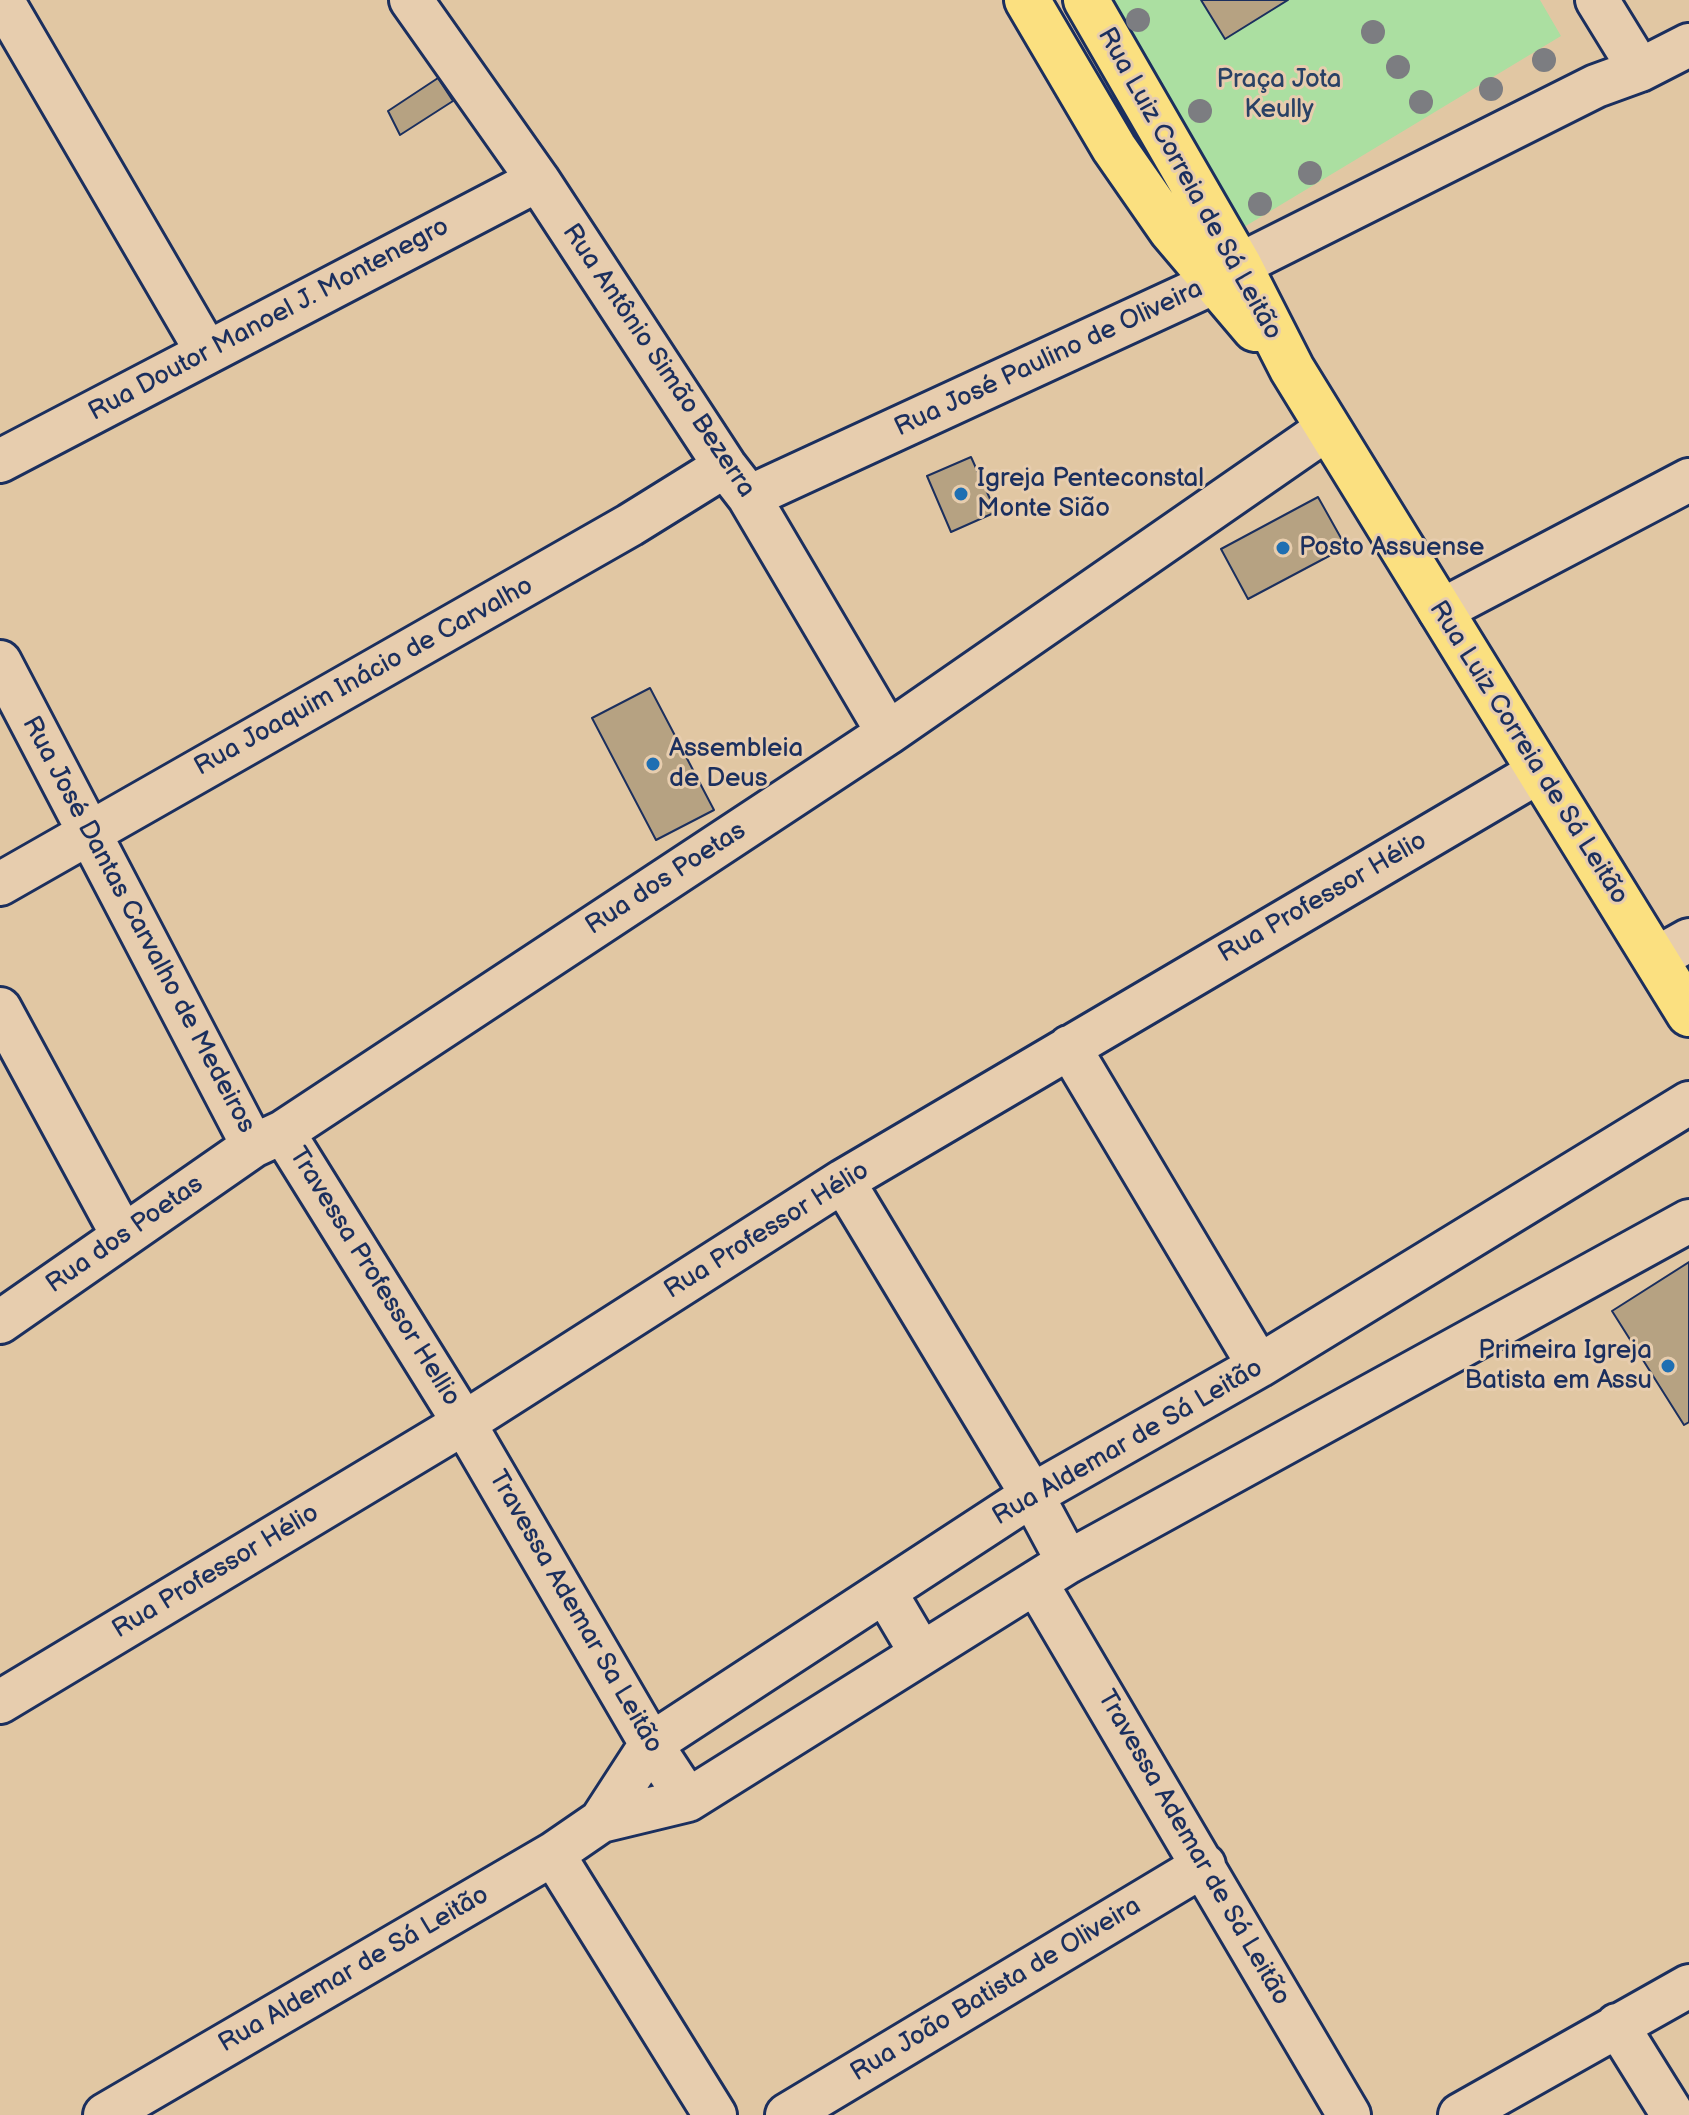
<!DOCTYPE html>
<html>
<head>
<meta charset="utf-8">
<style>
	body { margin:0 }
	canvas { display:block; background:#e1c7a3 }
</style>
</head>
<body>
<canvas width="1689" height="2115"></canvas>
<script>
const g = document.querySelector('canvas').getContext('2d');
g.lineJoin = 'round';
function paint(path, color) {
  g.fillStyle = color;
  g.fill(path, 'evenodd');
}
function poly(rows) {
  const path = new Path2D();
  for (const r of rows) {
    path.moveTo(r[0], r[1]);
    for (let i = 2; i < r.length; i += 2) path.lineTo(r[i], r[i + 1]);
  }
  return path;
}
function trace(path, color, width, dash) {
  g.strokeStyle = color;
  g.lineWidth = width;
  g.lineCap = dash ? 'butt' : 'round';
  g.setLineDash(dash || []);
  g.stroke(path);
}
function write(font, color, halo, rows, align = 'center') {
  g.font = font + ' "Balsamiq Sans",sans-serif';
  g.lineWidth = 6;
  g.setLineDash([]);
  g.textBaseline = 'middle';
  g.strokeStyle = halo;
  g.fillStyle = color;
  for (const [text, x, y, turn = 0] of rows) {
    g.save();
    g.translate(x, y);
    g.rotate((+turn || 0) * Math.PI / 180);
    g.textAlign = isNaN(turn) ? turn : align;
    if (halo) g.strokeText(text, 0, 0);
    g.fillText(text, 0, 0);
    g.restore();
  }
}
paint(poly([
	[1108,0,1540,0,1561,36,1244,227]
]), '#abdfa1');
const building = poly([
	[1201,0,1288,0,1225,39,1201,0],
	[438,78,453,101,400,135,388,111,438,78],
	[971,457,996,512,951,532,927,476,971,457],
	[1318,497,1346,547,1248,599,1221,549,1318,497],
	[650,688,714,810,656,840,592,718,650,688],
	[1689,1262,1689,1422,1684,1425,1612,1311,1689,1262]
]);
paint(building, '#b6a282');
trace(building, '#1b2f5e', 2);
const minor = poly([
	[2,0,207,352],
	[411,0,538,180,725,466,749,497,888,733],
	[1597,0,1640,70],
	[0,461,538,180],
	[749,497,1213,283,1239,265,1596,86,1640,70,1689,45],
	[1440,611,1689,480],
	[0,662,253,1146],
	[0,884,630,525,725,466],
	[1655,959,1689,940],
	[0,1009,123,1236],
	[1069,1047,1259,1366],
	[283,1132,464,1423,651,1744,688,1800],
	[843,1181,1032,1495,1068,1562],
	[0,1322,253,1146,283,1132,888,733,1328,428],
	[1036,1583,1349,2115],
	[885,1592,921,1653],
	[0,1702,464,1423,843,1181,1540,771],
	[601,1821,651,1744,1032,1495,1259,1366,1689,1103],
	[553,1854,715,2115],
	[1617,2025,1673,2115],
	[105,2115,553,1854,601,1821,688,1800,1068,1562,1689,1221],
	[787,2115,1204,1865],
	[1460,2115,1689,1986]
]);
const major = poly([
	[1027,0,1114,148,1171,230,1255,329],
	[1086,0,1239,265,1292,369,1689,1014]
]);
trace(minor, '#1b2f5e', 48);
trace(major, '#1b2f5e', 50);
trace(minor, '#e7cdae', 42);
trace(major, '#fbe080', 44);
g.fillStyle = '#7c7d81';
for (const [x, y] of [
	[1138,20],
	[1373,32],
	[1544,60],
	[1398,67],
	[1491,89],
	[1421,102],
	[1200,111],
	[1310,173],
	[1260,204]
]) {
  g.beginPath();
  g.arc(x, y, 12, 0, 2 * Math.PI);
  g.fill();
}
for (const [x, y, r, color] of [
	[961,494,8,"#1f6fb2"],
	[1283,548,8,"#1f6fb2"],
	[653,764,8,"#1f6fb2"],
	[1668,1366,8,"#1f6fb2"]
]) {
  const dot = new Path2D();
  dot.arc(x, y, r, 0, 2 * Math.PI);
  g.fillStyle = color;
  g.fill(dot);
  trace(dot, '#e7cdae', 3);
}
write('26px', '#294165', '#e7cdae', [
	["Praça Jota",1279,80],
	["Keully",1279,110]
]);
write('26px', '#1b2f5e', '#e7cdae', [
	["Rua Luiz Correia de Sá Leitão",1189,184,61],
	["Rua Doutor Manoel J. Montenegro",269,320,-28],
	["Rua José Paulino de Oliveira",1049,359,-25],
	["Rua Antônio Simão Bezerra",658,361,56],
	["Rua Joaquim Inácio de Carvalho",364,677,-29],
	["Rua Luiz Correia de Sá Leitão",1528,753,58],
	["Rua dos Poetas",666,879,-33],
	["Rua Professor Hélio",1323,898,-30],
	["Rua José Dantas Carvalho de Medeiros",138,925,62],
	["Rua Professor Hélio",767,1231,-32],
	["Rua dos Poetas",125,1235,-35],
	["Travessa Professor Hellio",374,1277,58],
	["Rua Aldemar de Sá Leitão",1128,1443,-30],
	["Rua Professor Hélio",216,1572,-31],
	["Travessa Ademar Sa Leitão",575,1612,60],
	["Travessa Ademar de Sá Leitão",1193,1848,60],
	["Rua Aldemar de Sá Leitão",354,1970,-30],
	["Rua João Batista de Oliveira",996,1990,-31]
]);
write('26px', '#1b2f5e', '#e7cdae', [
	["Igreja Penteconstal",977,479],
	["Monte Sião",977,509],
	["Posto Assuense",1299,548],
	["Assembleia",669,749],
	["de Deus",669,779],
	["Primeira Igreja",1652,1351,"right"],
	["Batista em Assu",1652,1381,"right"]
], 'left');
</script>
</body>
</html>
